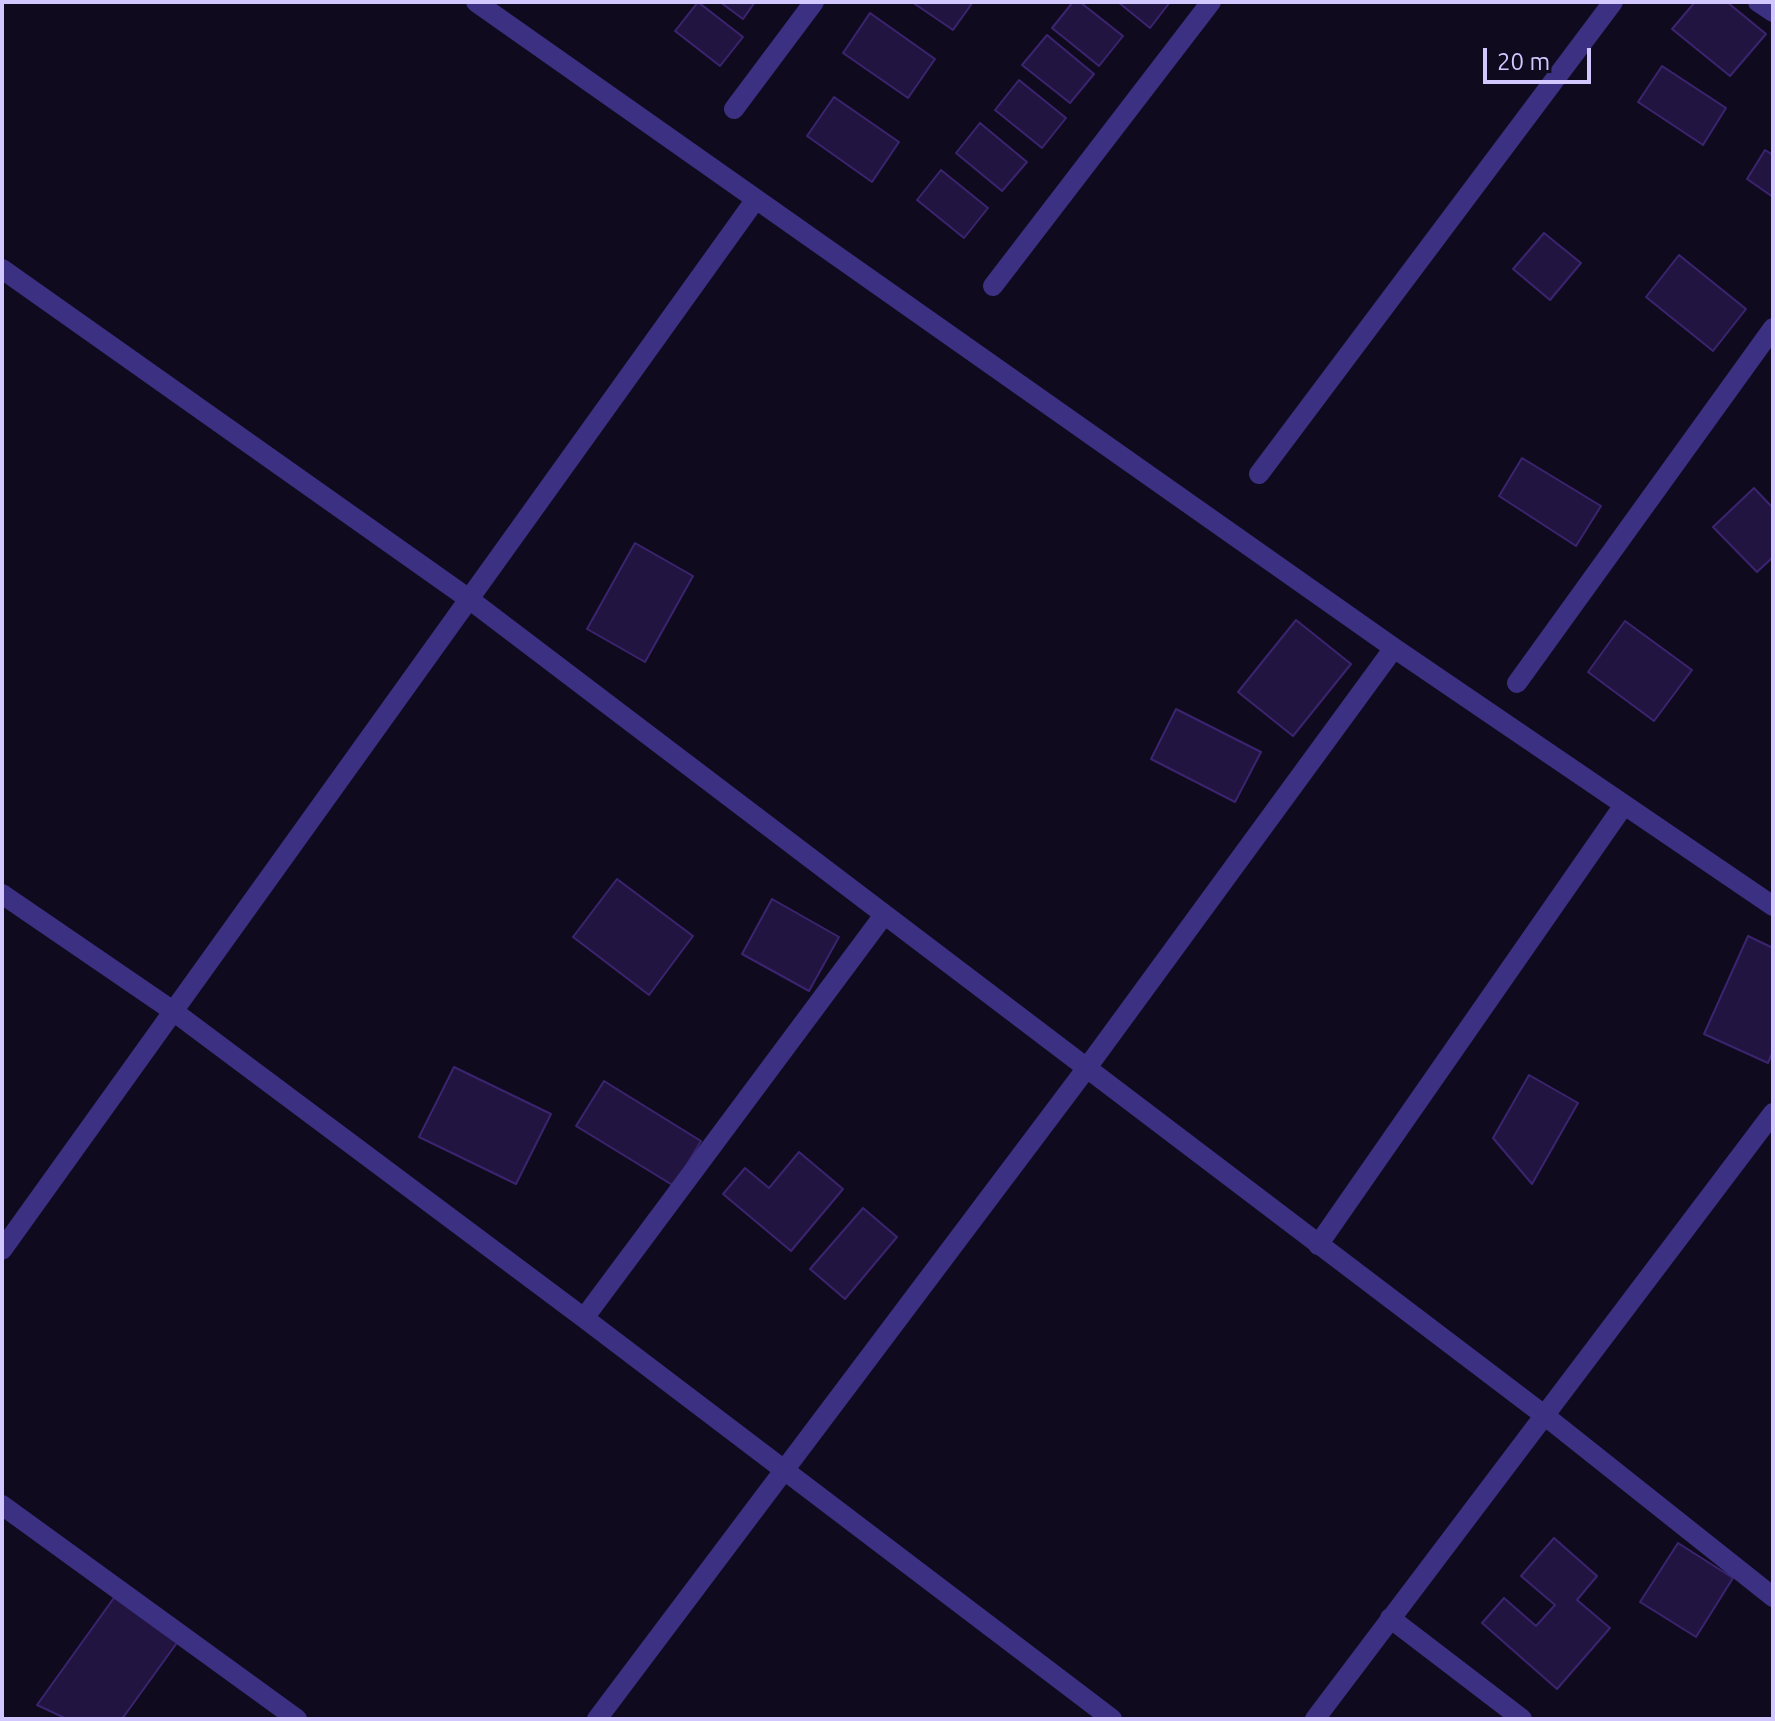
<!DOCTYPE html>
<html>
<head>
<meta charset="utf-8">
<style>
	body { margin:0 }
	#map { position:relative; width:1775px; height:1721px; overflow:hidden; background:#100a1e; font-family:Ubuntu,sans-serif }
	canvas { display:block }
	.frame { position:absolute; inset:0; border:4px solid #d3c7ff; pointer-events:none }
	.scale { position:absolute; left:1483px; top:48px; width:108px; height:36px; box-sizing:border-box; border:4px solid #d3c7ff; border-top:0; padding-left:10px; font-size:24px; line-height:28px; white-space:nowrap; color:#d3c7ff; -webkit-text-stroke:6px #100a1e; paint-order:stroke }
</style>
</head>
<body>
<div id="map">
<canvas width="1775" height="1721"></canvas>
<div class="frame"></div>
<div class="scale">20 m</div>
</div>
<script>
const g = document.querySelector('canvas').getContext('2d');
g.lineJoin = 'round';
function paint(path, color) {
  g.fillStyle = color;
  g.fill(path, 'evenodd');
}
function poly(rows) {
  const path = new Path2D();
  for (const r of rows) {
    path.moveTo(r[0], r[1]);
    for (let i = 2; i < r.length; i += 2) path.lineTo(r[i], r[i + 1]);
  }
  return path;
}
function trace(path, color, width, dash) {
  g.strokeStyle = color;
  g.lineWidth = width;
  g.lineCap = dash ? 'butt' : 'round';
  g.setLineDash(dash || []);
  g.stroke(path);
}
const building = poly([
	[698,2,743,37,720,66,675,31,698,2],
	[720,2,755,2,743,19,720,2],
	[912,2,973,2,953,30,912,2],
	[1073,2,1080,2,1123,36,1099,66,1052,28,1073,2],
	[1118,2,1170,2,1150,28,1118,2],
	[1695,2,1727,2,1766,34,1730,76,1672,29,1695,2],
	[870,13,935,59,908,98,843,53,870,13],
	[1047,35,1094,74,1070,103,1022,65,1047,35],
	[1662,66,1726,108,1703,145,1638,102,1662,66],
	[1019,80,1066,118,1042,148,995,110,1019,80],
	[834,97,899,142,872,182,807,136,834,97],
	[980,123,1027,162,1002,191,956,153,980,123],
	[1765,150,1773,155,1773,197,1747,179,1765,150],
	[941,170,988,208,964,238,917,200,941,170],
	[1544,233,1581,263,1550,300,1513,269,1544,233],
	[1679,255,1746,309,1713,351,1646,297,1679,255],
	[1522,458,1601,506,1576,546,1499,496,1522,458],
	[1754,488,1773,508,1773,557,1757,572,1713,527,1754,488],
	[635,543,693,576,645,662,587,629,635,543],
	[1296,620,1351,664,1293,736,1238,692,1296,620],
	[1625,621,1692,670,1654,721,1588,672,1625,621],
	[1176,709,1261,752,1235,802,1151,759,1176,709],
	[617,879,693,936,649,995,573,937,617,879],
	[772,899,839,937,809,991,742,954,772,899],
	[1748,936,1773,948,1773,1051,1768,1063,1704,1034,1748,936],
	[454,1067,551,1114,516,1184,419,1137,454,1067],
	[1529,1075,1578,1103,1532,1184,1493,1138,1529,1075],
	[604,1081,701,1141,674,1186,576,1126,604,1081],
	[799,1152,843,1189,791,1251,723,1194,745,1168,769,1188,799,1152],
	[863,1208,897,1237,845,1299,810,1269,863,1208],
	[1554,1538,1597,1576,1577,1600,1610,1628,1557,1689,1482,1623,1504,1598,1536,1626,1555,1605,1521,1576,1554,1538],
	[1678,1543,1733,1578,1696,1637,1640,1602,1678,1543],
	[116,1595,179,1640,122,1719,67,1719,37,1705,116,1595]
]);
paint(building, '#221441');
trace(building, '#3b246f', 2);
trace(poly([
	[476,2,1394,648,1773,906],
	[1758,2,1773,12],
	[734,109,814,2],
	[2,269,469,599,1544,1415,1773,1597],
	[993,286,1211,2],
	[1259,474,1613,2],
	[1517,683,1773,328],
	[2,894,173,1011,584,1318,1112,1719],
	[1318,1245,1624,805],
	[2,1250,756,199],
	[584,1318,884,915],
	[2,1505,297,1719],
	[1390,1618,1522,1719],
	[597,1719,1086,1069,1394,648],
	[1315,1719,1773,1113]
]), '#3c3082', 20);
</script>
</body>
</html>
